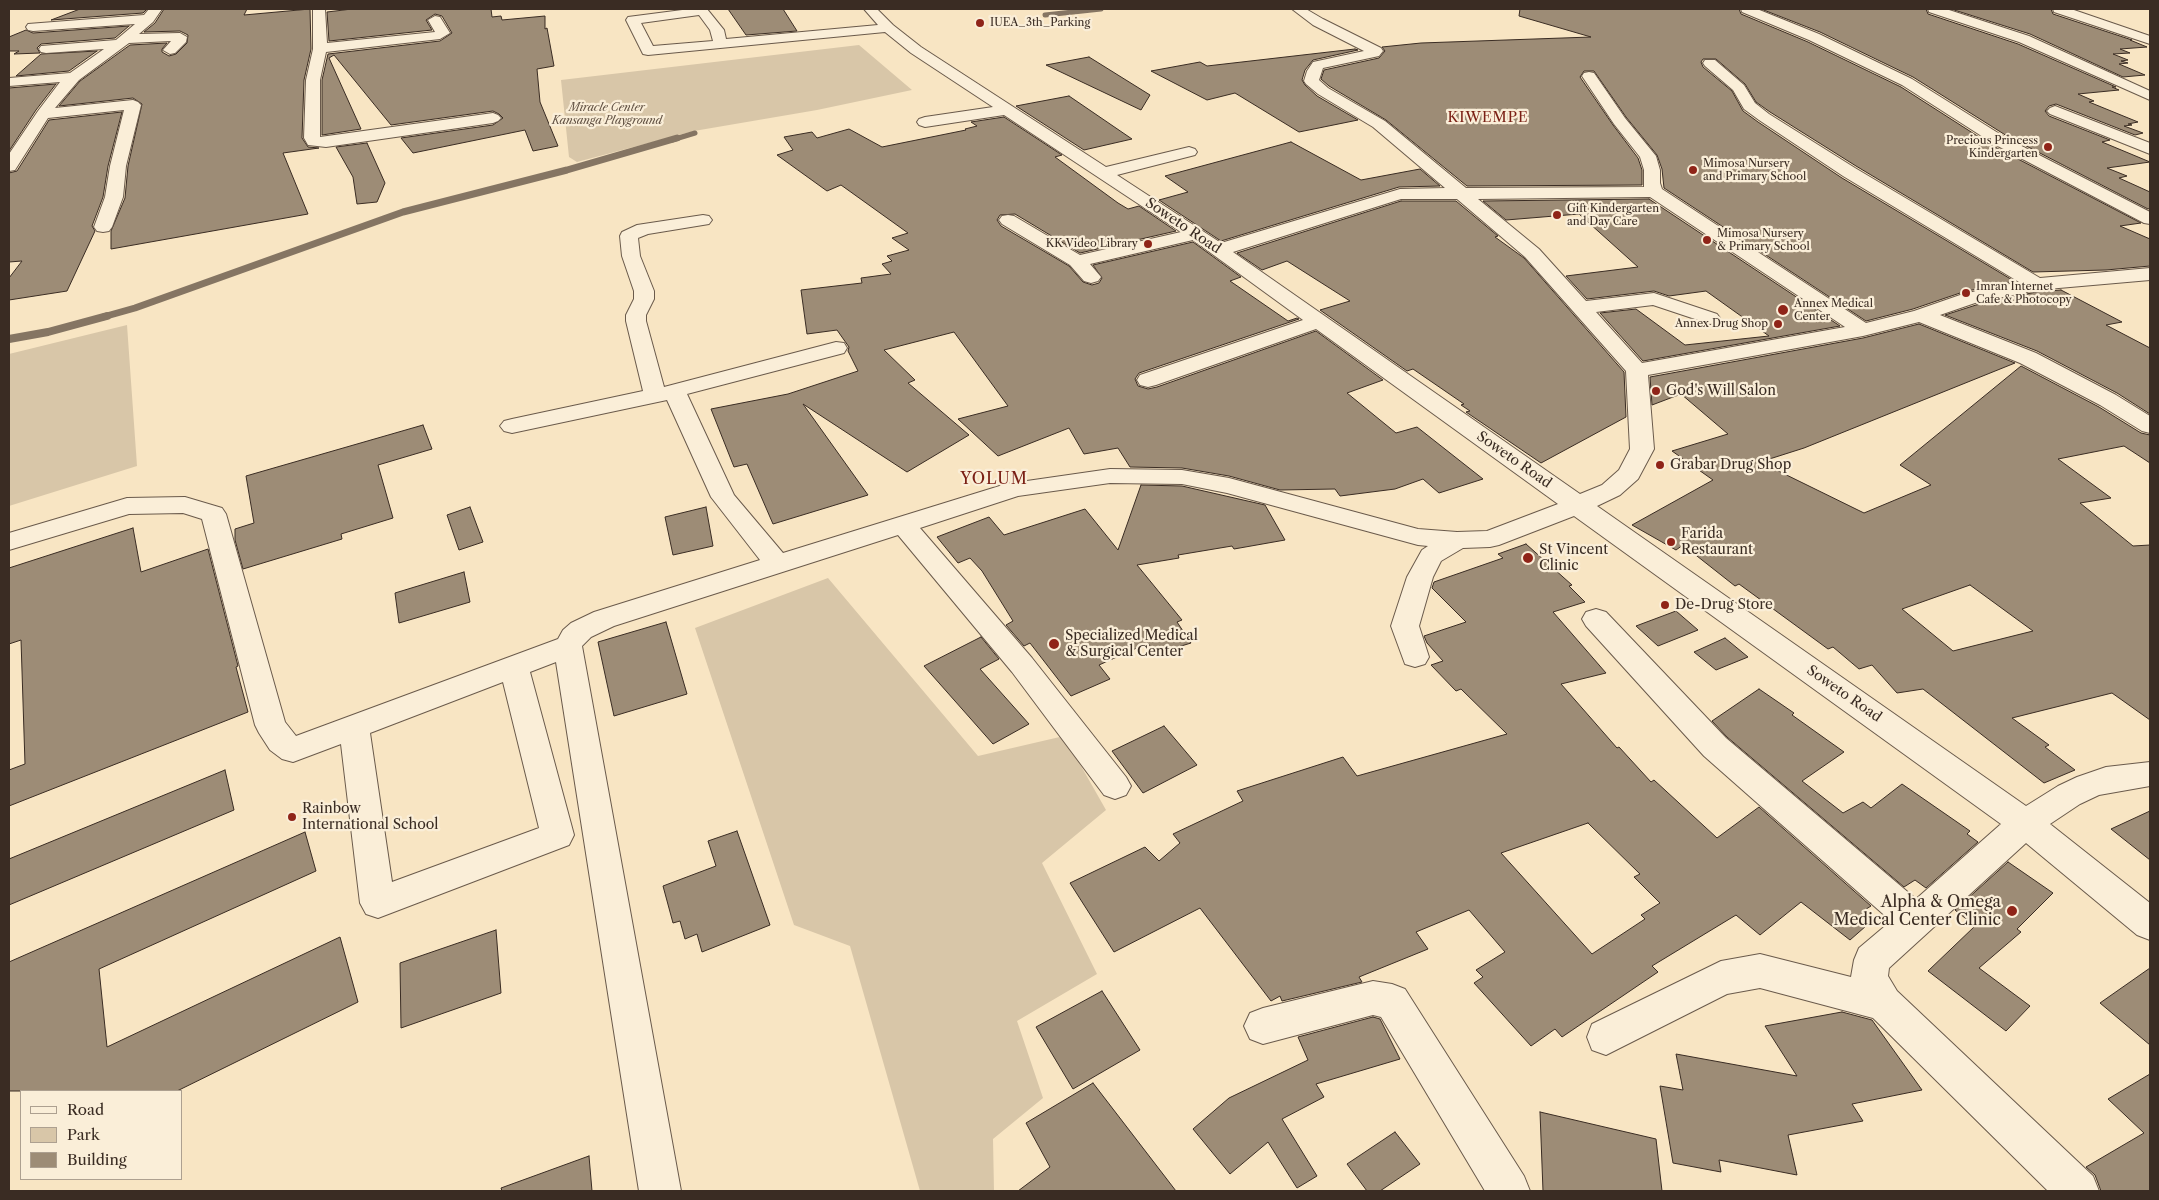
<!DOCTYPE html>
<html>
<head>
<meta charset="utf-8">
<style>
	body { margin:0 }
	#map { position:relative; width:2159px; height:1200px; overflow:hidden; background:#f8e5c3; font-family:"Libre Caslon Text",serif }
	canvas { display:block }
	.frame { position:absolute; inset:0; border:10px solid #3a2c23; pointer-events:none }
	.legend { position:absolute; left:20px; top:1090px; width:162px; height:90px; box-sizing:border-box; background:#faeed8; border:1px solid #ada090; margin:0; padding:6px 9px; list-style:none; font-size:15px; color:#3a2c23 }
	.legend li { display:flex; align-items:center; gap:10px; height:25px }
	.legend b { width:25px; border:1px solid #ada090 }
</style>
</head>
<body>
<div id="map">
<canvas width="2159" height="1200"></canvas>
<div class="frame"></div>
<ul class="legend">
<li><b style="height:6px;background:#faeed8"></b>Road</li>
<li><b style="height:14px;background:#d8c6a8"></b>Park</li>
<li><b style="height:14px;background:#9d8c76"></b>Building</li>
</ul>
</div>
<script>
const g = document.querySelector('canvas').getContext('2d');
g.lineJoin = 'round';
function paint(path, color) {
  g.fillStyle = color;
  g.fill(path, 'evenodd');
}
function poly(rows) {
  const path = new Path2D();
  for (const r of rows) {
    path.moveTo(r[0], r[1]);
    for (let i = 2; i < r.length; i += 2) path.lineTo(r[i], r[i + 1]);
  }
  return path;
}
function trace(path, color, width, dash) {
  g.strokeStyle = color;
  g.lineWidth = width;
  g.lineCap = dash ? 'butt' : 'round';
  g.setLineDash(dash || []);
  g.stroke(path);
}
function write(font, color, halo, rows, align = 'center') {
  g.font = font + ' "Libre Caslon Text",serif';
  g.lineWidth = 4.5;
  g.setLineDash([]);
  g.textBaseline = 'middle';
  g.strokeStyle = halo;
  g.fillStyle = color;
  for (const [text, x, y, turn = 0] of rows) {
    g.save();
    g.translate(x, y);
    g.rotate((+turn || 0) * Math.PI / 180);
    g.textAlign = isNaN(turn) ? turn : align;
    if (halo) g.strokeText(text, 0, 0);
    g.fillText(text, 0, 0);
    g.restore();
  }
}
paint(poly([
	[859,45,912,90,817,110,694,131,577,162,569,157,561,80],
	[127,325,137,466,9,506,9,354],
	[828,578,978,756,1064,736,1106,810,1042,863,1097,974,1017,1021,1043,1098,993,1139,994,1191,920,1191,850,946,794,925,695,628]
]), '#d8c6a8');
trace(poly([
	[1045,15,1101,9],
	[672,140,695,133]
]), '#857563', 5);
trace(poly([
	[103,317,135,308,403,212,567,170,677,138]
]), '#857563', 7);
trace(poly([
	[9,339,48,332,107,316]
]), '#857563', 8);
const building = poly([
	[80,9,147,9,143,13,51,20,80,9],
	[164,9,247,9,244,15,310,9,311,49,304,80,302,138,308,147,319,148,283,153,308,214,111,249,111,231,125,198,128,166,142,104,133,98,59,106,80,81,130,45,167,43,162,49,162,52,169,56,176,54,187,43,188,35,180,31,144,32,155,23,164,9],
	[352,9,491,9,492,17,501,16,502,20,545,16,545,29,547,28,554,66,537,69,540,102,558,146,533,151,525,130,413,153,401,138,493,125,503,118,499,114,493,111,391,125,334,55,329,58,361,129,322,135,322,80,328,54,440,41,452,33,442,16,435,14,426,20,432,30,329,41,327,12,352,9],
	[728,9,783,9,797,31,746,35,728,9],
	[1520,9,1739,9,1741,14,1808,42,1901,87,1993,146,2141,223,2120,226,2150,239,2150,266,2106,270,2033,272,1856,166,1770,112,1756,102,1745,84,1716,59,1703,59,1701,62,1703,67,1732,91,1743,111,1758,122,1842,178,2014,281,1963,292,1913,309,1866,321,1664,188,1662,169,1657,155,1626,117,1594,71,1584,71,1580,77,1613,125,1638,158,1642,170,1642,185,1467,186,1386,120,1329,86,1321,79,1324,70,1379,58,1385,51,1382,47,1421,43,1591,37,1519,16,1520,9],
	[1761,9,1926,9,1928,14,2018,44,2116,87,2112,87,2119,90,2078,94,2094,101,2089,102,2138,122,2128,124,2132,125,2124,126,2143,133,2135,135,2056,104,2049,106,2045,111,2049,116,2110,140,2102,142,2150,162,2107,168,2127,176,2119,178,2150,192,2150,208,2148,209,2007,136,1913,77,1820,32,1761,9],
	[1951,9,2051,9,2053,14,2132,40,2130,40,2147,47,2120,49,2130,53,2113,54,2128,60,2121,61,2128,63,2119,64,2145,75,2123,77,2030,34,1951,9],
	[129,26,115,38,41,44,37,48,40,53,14,54,19,51,9,51,9,37,26,30,33,33,129,26],
	[1355,49,1358,50,1313,60,1305,70,1302,80,1305,85,1317,96,1358,120,1299,132,1235,93,1207,100,1151,71,1200,62,1207,66,1355,49],
	[97,51,69,71,16,76,41,54,97,51],
	[1089,57,1150,95,1141,110,1046,65,1089,57],
	[56,84,36,110,9,151,9,88,56,84],
	[1069,96,1132,139,1084,150,1016,106,1069,96],
	[122,112,108,166,103,197,92,226,95,231,67,291,9,300,9,278,22,261,9,262,9,173,17,171,49,120,122,112],
	[1004,117,1062,155,1055,157,1118,203,1128,209,1139,206,1176,231,1080,253,1015,214,1000,215,997,220,1001,226,1069,266,1083,282,1092,285,1099,283,1102,278,1093,265,1193,242,1241,277,1230,281,1288,321,1297,318,1299,319,1139,373,1135,379,1138,386,1148,389,1157,387,1316,331,1383,380,1347,393,1396,433,1417,427,1483,479,1439,493,1423,479,1395,489,1340,496,1335,489,1280,490,1229,476,1182,468,1130,467,1118,448,1084,454,1069,428,998,456,958,419,1008,406,954,332,884,350,915,380,908,383,969,435,907,472,803,404,868,495,773,524,747,464,734,467,711,409,788,394,858,371,848,351,849,347,837,330,807,334,801,290,862,283,861,278,891,274,882,264,892,261,887,256,909,250,892,238,908,233,841,185,827,191,777,155,793,150,784,137,812,132,817,138,849,129,882,147,966,130,965,129,977,126,971,122,1004,117],
	[1291,142,1361,180,1420,169,1440,186,1399,187,1221,241,1159,200,1188,192,1165,176,1291,142],
	[367,143,385,183,377,202,357,204,353,177,336,147,367,143],
	[1649,199,1840,326,1643,361,1600,313,1636,309,1685,345,1769,336,1706,291,1669,296,1654,291,1587,299,1566,276,1638,267,1579,214,1506,220,1483,201,1649,199],
	[1401,201,1456,201,1498,236,1495,237,1524,258,1624,372,1626,417,1541,463,1466,412,1470,411,1461,405,1464,404,1413,369,1407,371,1320,310,1350,301,1287,261,1262,270,1237,253,1401,201],
	[2061,290,2122,322,2106,325,2150,348,2150,414,2117,393,2037,351,1945,315,1976,305,2036,292,2061,290],
	[1919,324,2015,363,1804,448,1760,462,1864,513,1931,485,1900,465,2021,366,2099,407,2141,433,2150,435,2150,463,2124,446,2058,459,2111,498,2080,503,2133,546,2150,545,2150,720,2112,693,2012,718,2049,745,2045,747,2075,770,2044,783,1923,689,1897,693,1872,665,1859,669,1833,647,1828,649,1739,584,1735,586,1683,545,1676,550,1632,525,1713,480,1672,451,1728,434,1681,394,1652,405,1650,377,1863,338,1919,324],
	[1970,585,2033,631,1953,651,1902,609,1970,585],
	[423,425,432,449,378,465,393,518,341,534,342,539,243,569,235,540,235,529,254,523,246,476,423,425],
	[1141,485,1182,486,1265,505,1285,540,1234,549,1232,546,1178,555,1179,558,1137,565,1182,620,1177,622,1191,643,1155,654,1148,643,1099,665,1110,679,1071,696,1030,643,1024,646,1006,625,1013,621,982,571,970,558,958,563,937,537,989,517,1004,535,1085,509,1118,550,1141,485],
	[470,507,483,542,459,550,447,515,470,507],
	[706,507,713,546,673,555,665,517,706,507],
	[133,528,141,572,208,549,238,666,236,667,248,712,9,806,9,770,25,764,21,640,9,644,9,568,133,528],
	[1526,544,1572,585,1569,586,1585,602,1553,612,1606,673,1561,684,1617,748,1619,747,1651,782,1654,780,1717,838,1759,807,1871,906,1863,911,1874,919,1850,940,1801,902,1760,935,1736,915,1652,966,1658,972,1562,1037,1555,1029,1531,1046,1474,983,1483,977,1476,970,1505,952,1469,910,1416,932,1428,949,1359,977,1362,982,1282,1001,1280,996,1271,1001,1200,908,1114,952,1070,883,1145,847,1159,861,1180,843,1173,834,1243,801,1237,791,1343,757,1357,776,1507,734,1461,689,1456,691,1431,665,1443,661,1427,643,1424,636,1466,622,1432,588,1434,582,1503,558,1498,554,1526,544],
	[1588,823,1640,874,1634,877,1660,903,1641,915,1645,919,1592,954,1501,853,1588,823],
	[464,572,470,602,399,623,395,593,464,572],
	[1676,611,1698,630,1658,646,1636,626,1676,611],
	[666,622,687,694,614,716,598,642,666,622],
	[981,637,999,659,980,669,1029,724,993,744,924,666,981,637],
	[1725,638,1748,657,1716,670,1694,652,1725,638],
	[1759,689,1794,713,1792,715,1844,752,1802,781,1843,813,1863,802,1871,808,1902,784,1970,831,1967,834,1978,842,1926,888,1915,880,1904,887,1727,737,1712,721,1759,689],
	[1164,726,1197,765,1143,793,1112,751,1164,726],
	[225,770,234,810,9,905,9,859,225,770],
	[2150,811,2150,860,2111,829,2150,811],
	[737,831,770,925,702,952,697,934,685,939,680,921,673,923,663,886,716,866,708,841,737,831],
	[305,832,316,871,99,969,107,1047,340,937,358,1002,177,1091,9,1091,9,962,305,832],
	[2008,862,2053,893,2017,929,2021,932,1979,968,2030,1006,2006,1031,1928,971,1975,926,1955,910,2008,862],
	[496,930,501,993,401,1028,400,963,496,930],
	[2150,968,2150,1045,2100,1003,2150,968],
	[1102,991,1140,1050,1073,1089,1036,1027,1102,991],
	[1842,1012,1872,1020,1922,1090,1852,1104,1863,1121,1788,1135,1797,1175,1719,1160,1721,1172,1673,1163,1660,1086,1683,1090,1676,1054,1797,1076,1765,1026,1842,1012],
	[1373,1017,1380,1019,1400,1059,1316,1084,1324,1097,1282,1119,1317,1176,1297,1188,1268,1142,1230,1174,1193,1129,1229,1098,1308,1060,1298,1037,1373,1017],
	[2150,1074,2150,1191,2101,1191,2095,1175,2086,1167,2144,1133,2108,1099,2150,1074],
	[1093,1083,1176,1191,1018,1191,1050,1167,1026,1123,1093,1083],
	[1540,1112,1656,1139,1662,1191,1543,1191,1540,1112],
	[1395,1132,1420,1164,1380,1191,1367,1191,1347,1164,1395,1132],
	[589,1156,592,1191,502,1191,501,1188,589,1156]
]);
paint(building, '#9d8c76');
trace(building, '#3a2c23', 1);
const minor = poly([
	[149,9,162,9,153,22,139,34,180,33,187,37,186,42,175,53,170,54,163,50,171,41,129,43,79,80,55,108,133,100,138,102,141,105,126,166,123,197,112,227,109,231,103,232,97,231,94,227,105,197,110,166,124,110,48,118,15,170,9,171,9,154,38,111,60,82,9,86,9,78,70,73,104,49,46,53,41,52,39,49,41,46,116,40,135,24,33,31,28,30,26,27,28,24,144,15,149,9],
	[313,9,325,9,327,43,435,32,428,20,435,16,440,17,450,33,440,39,326,52,320,80,320,137,493,113,498,115,501,118,498,121,493,123,326,147,308,145,304,138,306,80,313,49,313,9],
	[690,9,707,9,724,30,726,39,878,25,864,9,877,9,893,25,921,47,1106,167,1189,147,1195,149,1197,152,1195,155,1117,175,1221,243,1400,189,1445,188,1373,127,1318,94,1306,84,1304,81,1307,71,1313,62,1364,51,1313,25,1292,9,1306,9,1323,19,1381,48,1383,51,1379,56,1323,68,1319,80,1328,88,1385,121,1466,188,1644,187,1644,170,1640,157,1614,124,1582,76,1584,73,1589,72,1594,73,1625,118,1656,156,1660,170,1660,183,1662,189,1866,323,1914,311,1963,294,2019,282,1843,176,1759,120,1744,109,1733,90,1705,66,1703,63,1705,60,1715,60,1744,85,1755,103,1769,114,1855,168,2040,278,2150,268,2150,280,2036,290,1975,303,1940,315,2036,353,2116,395,2150,416,2150,433,2142,431,2100,405,2020,363,1919,322,1863,336,1648,375,1654,449,1638,479,1620,495,1597,506,2026,806,2058,786,2077,777,2106,767,2150,762,2150,786,2099,795,2080,804,2050,824,2150,903,2150,940,2137,935,2026,843,1889,968,1888,976,1897,991,2093,1176,2099,1191,2048,1191,1873,1018,1760,988,1727,994,1606,1055,1592,1050,1587,1037,1592,1024,1721,961,1760,954,1851,977,1854,960,1859,948,1891,921,1704,756,1586,626,1582,619,1586,612,1596,609,1606,612,1726,738,1916,899,2001,824,1574,516,1499,545,1490,547,1463,548,1441,561,1433,577,1419,626,1429,657,1425,664,1415,667,1405,664,1391,626,1407,577,1422,550,1428,546,1418,545,1227,493,1182,484,1110,483,1018,496,920,528,1032,658,1126,777,1131,786,1126,795,1115,799,1104,795,1012,672,898,535,614,626,591,637,582,646,681,1191,639,1191,556,662,530,672,574,835,569,845,378,918,366,914,360,903,341,744,293,762,282,759,270,750,259,733,255,725,202,519,183,513,129,514,9,550,9,533,127,498,185,497,222,508,226,514,285,722,296,736,558,639,563,630,571,623,594,612,760,560,711,497,667,400,512,433,504,431,500,426,504,421,512,419,643,391,626,321,626,315,634,299,634,291,622,256,620,236,622,232,637,225,703,215,709,216,712,220,709,224,648,234,638,238,640,256,654,291,654,299,646,315,646,321,664,387,836,342,844,343,847,348,844,353,687,394,734,495,783,553,1006,484,1110,469,1182,470,1229,478,1418,529,1457,532,1487,531,1558,504,1316,329,1156,385,1148,387,1140,385,1137,380,1140,375,1303,320,1193,240,1090,264,1101,277,1098,281,1091,283,1084,281,1070,265,1002,224,999,220,1002,216,1008,215,1014,216,1080,255,1181,232,1004,115,925,127,919,125,917,122,919,119,925,117,993,107,911,53,885,32,648,55,643,54,626,20,628,17,690,9],
	[699,15,710,30,713,41,653,46,641,23,699,15],
	[1650,197,1845,327,1642,363,1596,312,1653,305,1710,324,1717,322,1720,318,1717,314,1654,293,1586,301,1539,249,1478,199,1650,197],
	[1401,199,1457,199,1525,257,1626,371,1630,449,1619,470,1602,485,1580,494,1233,252,1401,199],
	[503,682,539,828,392,882,370,733,503,682],
	[1741,9,1757,9,1819,34,1912,79,2006,138,2150,212,2150,224,2144,223,1994,144,1902,85,1809,40,1742,12,1741,9],
	[1928,9,1946,9,2029,36,2150,91,2150,100,2019,42,1929,12,1928,9],
	[2053,9,2071,9,2150,36,2150,44,2054,12,2053,9],
	[2055,106,2150,143,2150,154,2050,114,2047,111,2050,108,2055,106],
	[1373,981,1392,984,1405,989,1524,1176,1530,1191,1485,1191,1381,1017,1373,1015,1263,1044,1250,1039,1244,1026,1250,1013,1263,1008,1373,981]
]);
trace(minor, '#6a5a4b', 2);
paint(minor, '#faeed8');
for (const [x, y, r, color] of [
	[980,23,5,"#8f2418"],
	[2048,147,5,"#8f2418"],
	[1693,170,5,"#8f2418"],
	[1557,215,5,"#8f2418"],
	[1707,240,5,"#8f2418"],
	[1148,244,5,"#8f2418"],
	[1966,293,5,"#8f2418"],
	[1783,310,6,"#8f2418"],
	[1778,324,5,"#8f2418"],
	[1656,391,5,"#8f2418"],
	[1660,465,5,"#8f2418"],
	[1671,542,5,"#8f2418"],
	[1528,558,6,"#8f2418"],
	[1665,605,5,"#8f2418"],
	[1054,644,6,"#8f2418"],
	[292,817,5,"#8f2418"],
	[2012,911,6,"#8f2418"]
]) {
  const dot = new Path2D();
  dot.arc(x, y, r, 0, 2 * Math.PI);
  g.fillStyle = color;
  g.fill(dot);
  trace(dot, '#faeed8', 2);
}
write('11px', '#3a2c23', '#faeed8', [
	["IUEA_3th_Parking",990,23],
	["Precious Princess",2038,141,"right"],
	["Kindergarten",2038,154,"right"],
	["Mimosa Nursery",1703,164],
	["and Primary School",1703,177],
	["Gift Kindergarten",1567,209],
	["and Day Care",1567,222],
	["Mimosa Nursery",1717,234],
	["& Primary School",1717,247],
	["KK Video Library",1138,244,"right"],
	["Imran Internet",1976,287],
	["Cafe & Photocopy",1976,300],
	["Annex Medical",1794,304],
	["Center",1794,317],
	["Annex Drug Shop",1768,324,"right"]
], 'left');
write('italic 11px', '#625244', '#faeed8', [
	["Miracle Center",607,108],
	["Kansanga Playground",607,121]
]);
g.letterSpacing = '1px';
write('14px', '#7a1f14', '#faeed8', [
	["KIWEMPE",1488,118]
]);
g.letterSpacing = '0px';
write('14px', '#3a2c23', '#faeed8', [
	["Soweto Road",1183,226,34],
	["Soweto Road",1514,460,35],
	["Soweto Road",1844,694,35]
]);
write('14px', '#3a2c23', '#faeed8', [
	["God's Will Salon",1666,391],
	["Grabar Drug Shop",1670,465],
	["Farida",1681,534],
	["Restaurant",1681,550],
	["St Vincent",1539,550],
	["Clinic",1539,566],
	["De-Drug Store",1675,605],
	["Specialized Medical",1065,636],
	["& Surgical Center",1065,652],
	["Rainbow",302,809],
	["International School",302,825]
], 'left');
g.letterSpacing = '1px';
write('16px', '#7a1f14', '#faeed8', [
	["YOLUM",994,479]
]);
g.letterSpacing = '0px';
write('16px', '#3a2c23', '#faeed8', [
	["Alpha & Omega",2001,902],
	["Medical Center Clinic",2001,920]
], 'right');
</script>
</body>
</html>
